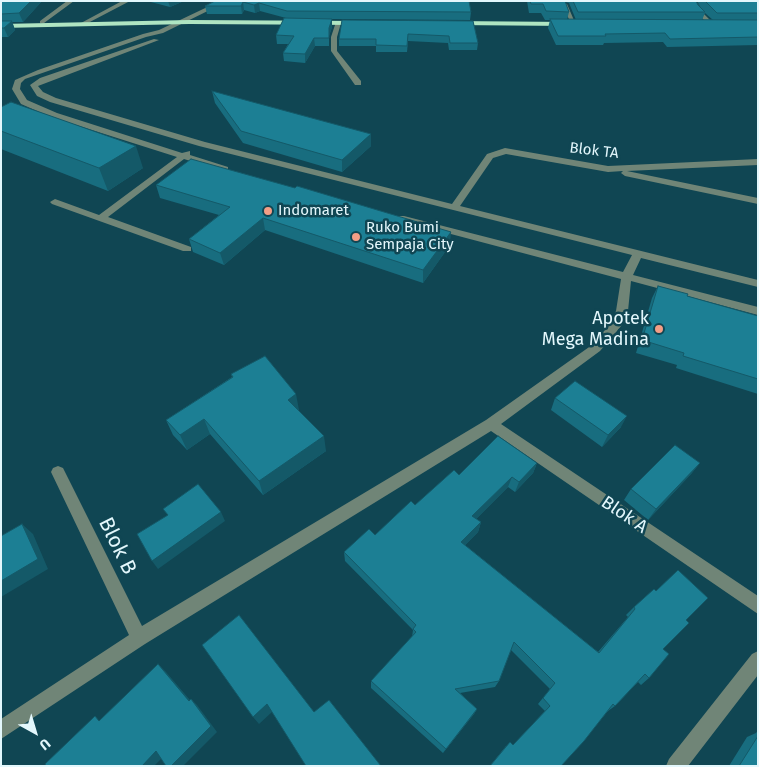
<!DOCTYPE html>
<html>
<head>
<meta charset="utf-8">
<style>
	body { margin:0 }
	#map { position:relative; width:759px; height:767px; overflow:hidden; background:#104653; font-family:"Fira Sans",sans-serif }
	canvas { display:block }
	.frame { position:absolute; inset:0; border:2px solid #e3f7fc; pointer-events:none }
	.north { position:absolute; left:10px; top:707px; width:50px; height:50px; -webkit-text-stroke:4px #104653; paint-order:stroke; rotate:141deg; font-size:14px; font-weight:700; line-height:20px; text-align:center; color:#e3f7fc }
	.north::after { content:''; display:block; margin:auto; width:18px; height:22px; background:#e3f7fc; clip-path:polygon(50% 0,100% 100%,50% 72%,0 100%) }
</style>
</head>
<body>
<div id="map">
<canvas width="759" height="767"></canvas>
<div class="frame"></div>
<div class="north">U</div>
</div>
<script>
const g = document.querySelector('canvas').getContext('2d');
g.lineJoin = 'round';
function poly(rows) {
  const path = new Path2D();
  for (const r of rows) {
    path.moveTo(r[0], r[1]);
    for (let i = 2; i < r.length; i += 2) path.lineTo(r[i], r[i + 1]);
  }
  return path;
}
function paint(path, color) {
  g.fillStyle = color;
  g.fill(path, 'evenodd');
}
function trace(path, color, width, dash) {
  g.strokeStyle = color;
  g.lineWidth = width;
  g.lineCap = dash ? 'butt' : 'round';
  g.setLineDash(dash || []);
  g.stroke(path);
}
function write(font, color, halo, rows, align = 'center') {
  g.font = font + ' "Fira Sans",sans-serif';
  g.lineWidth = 5;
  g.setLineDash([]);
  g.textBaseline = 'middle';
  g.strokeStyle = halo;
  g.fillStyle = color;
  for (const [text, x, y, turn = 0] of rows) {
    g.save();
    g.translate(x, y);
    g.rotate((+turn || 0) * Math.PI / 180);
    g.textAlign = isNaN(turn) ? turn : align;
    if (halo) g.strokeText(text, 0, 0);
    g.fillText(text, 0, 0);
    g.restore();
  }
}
paint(poly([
	[67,1,74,1,44,23,40,23,40,21,67,1],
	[122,1,130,1,86,24,81,23,122,1],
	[220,1,228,1,163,33,146,37,25,79,21,83,20,89,27,100,57,113,182,153,190,151,190,155,228,167,228,171,225,172,184,159,108,217,191,247,191,251,183,251,52,204,50,202,55,199,99,215,177,157,51,117,21,104,12,89,15,80,38,70,143,34,159,30,220,1],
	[689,1,695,1,700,10,714,24,714,26,710,26,696,12,689,1],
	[562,3,567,4,576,25,571,24,562,3],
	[336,22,341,23,337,37,337,51,361,81,361,85,355,85,331,51,331,37,336,22],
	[154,39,159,40,38,86,43,92,56,98,205,142,452,204,487,154,505,148,608,166,758,159,758,165,627,171,758,198,758,204,625,176,621,173,623,171,608,172,506,154,493,158,460,206,758,280,758,287,641,258,633,275,758,307,758,315,631,281,628,311,622,325,600,351,501,424,758,596,758,614,491,431,145,644,1,739,1,719,129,635,51,472,53,468,58,466,63,468,142,626,486,420,592,345,611,323,616,311,621,279,398,220,398,216,404,216,623,272,632,255,199,146,50,102,37,96,30,85,40,78,154,39],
	[758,651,758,675,688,766,666,766,669,759,752,654,758,651]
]), '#708577');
paint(poly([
	[189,20,361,21,365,23,361,25,189,24,1,28,1,24,189,20],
	[451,21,569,22,573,24,569,26,454,25,451,25,451,21]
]), '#afe5c2');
paint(poly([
	[1,1,42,1,23,22,12,22,15,30,8,37,1,37],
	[147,1,184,1,170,7],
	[212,1,471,12,470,20,332,19,332,27,329,36,329,46,315,46,305,63,284,61,283,53,288,44,277,44,276,35,286,18,260,11,255,13,244,10,242,14,207,14,205,6,212,2],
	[527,1,696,1,701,8,697,1,758,1,758,45,667,47,663,42,604,43,603,45,556,45,548,28,550,20,545,20,541,13,529,13],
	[565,2,569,3,576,20,567,20,569,12],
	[705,13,713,20,702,20],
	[473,21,478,43,477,50,449,50,448,43,408,41,407,52,376,52,376,46,339,46,339,39],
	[212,91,371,146,342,172,243,143,215,103],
	[1,107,143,168,108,191,1,149],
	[156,185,295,188,450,245,423,283,265,230,224,265,193,252,189,239,219,215,160,198],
	[658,286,687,296,758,316,758,394,676,368,677,365,636,353,652,298],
	[231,374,299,410,298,410,326,451,263,495,210,434,187,450,173,435,166,420,232,377],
	[555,398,621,427,602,447,551,410],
	[537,463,533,473,515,492,508,487,476,519,481,522,478,532,465,545,598,652,628,617,626,615,634,607,686,620,663,649,649,678,641,685,638,682,615,706,608,711,561,766,490,766,506,746,513,745,545,711,538,704,550,689,511,650,499,681,495,687,460,693,477,709,474,714,443,753,371,688,371,681,412,637,413,630,345,561,344,552,375,535,415,505,459,475],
	[700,463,691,474,648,520,624,500,631,489],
	[758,730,758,766,729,766,747,737,756,733]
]), '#186d7f');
paint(poly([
	[31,1,42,1,23,22,19,13],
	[168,1,184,1,170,7],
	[243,2,244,10,242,14,241,6],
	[259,3,260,11,255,13,254,5],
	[332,19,332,27,329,36,329,46,329,28],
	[12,21,15,30,8,37,4,28],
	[314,38,315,46,305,63,305,54],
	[371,134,371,146,342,172,342,160],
	[136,146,143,168,108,191,99,168],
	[263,218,265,230,224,265,220,253],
	[451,232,450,245,423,283,423,270],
	[296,394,299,410,291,416,288,400],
	[627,416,621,427,602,447,608,435],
	[204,419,210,434,187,450,180,435],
	[324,436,326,451,263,495,259,481],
	[537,463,533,473,515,492,519,482],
	[700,463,691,474,648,520,656,509],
	[512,477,508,487,470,525,472,516],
	[221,512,225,521,158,569,152,561],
	[481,522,478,532,459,551,461,542],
	[22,524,33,534,48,569,1,597,1,581],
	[158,664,166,672,196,707,189,701],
	[191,699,197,705,217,732,183,766,171,766],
	[267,704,272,712,259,724,253,717],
	[477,709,474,714,443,753,446,749],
	[156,751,164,756,154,766,142,766]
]), '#145968');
const building = poly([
	[1,1,31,1,19,13,1,14,1,1],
	[215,1,469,1,471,12,287,11,259,3,254,5,243,2,241,6,205,6,215,1],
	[530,1,565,1,569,12,546,11,543,4,531,4,530,1],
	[573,1,696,1,698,5,705,12,578,12,573,1],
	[705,1,758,1,758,13,717,13,705,1],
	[284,18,332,19,329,28,329,38,314,38,305,54,283,53,294,36,276,35,284,18],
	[550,19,758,20,758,37,670,39,665,33,605,34,606,36,558,36,550,19],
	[342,20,473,21,478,43,450,43,449,36,408,34,407,46,376,45,376,39,339,39,342,20],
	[1,21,12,21,4,28,1,28,1,21],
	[212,91,371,134,342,160,241,131,212,91],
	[11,102,136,146,99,168,1,131,1,107,11,102],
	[191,159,295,188,297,186,451,232,423,270,263,218,220,253,189,239,230,207,156,185,191,159],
	[658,286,688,294,687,296,758,316,758,379,683,356,684,353,642,340,658,286],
	[265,356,296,394,288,400,324,436,259,481,204,419,180,435,166,420,233,377,231,374,265,356],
	[575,381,627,416,608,435,555,398,575,381],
	[498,436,537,463,519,482,512,477,472,516,481,522,461,542,599,653,635,609,634,607,654,589,656,591,678,570,708,598,686,620,689,623,663,649,669,654,649,678,645,674,615,706,613,704,584,741,561,766,490,766,510,742,513,745,550,706,543,698,555,683,514,642,499,681,455,689,477,709,446,749,371,681,416,632,413,629,416,625,344,552,369,529,375,535,411,501,415,505,454,470,459,475,498,436],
	[675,445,700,463,656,509,631,489,675,445],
	[198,484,221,512,152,561,137,534,168,515,163,509,198,484],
	[22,524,38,559,1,581,1,536,22,524],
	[239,615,314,712,329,700,381,766,306,766,267,704,253,717,202,645,239,615],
	[158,664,189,701,191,699,211,726,171,766,166,766,156,751,142,766,46,766,45,764,95,716,99,721,158,664],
	[758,736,758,766,739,766,758,736]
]);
paint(building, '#1c7f94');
trace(building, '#145968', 1);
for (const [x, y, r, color] of [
	[268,211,5,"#f49e86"],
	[356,237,5,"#f49e86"],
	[659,329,5,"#f49e86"]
]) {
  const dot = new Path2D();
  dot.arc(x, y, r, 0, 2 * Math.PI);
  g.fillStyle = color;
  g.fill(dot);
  trace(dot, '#104653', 2);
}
write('15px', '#e3f7fc', '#104653', [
	["Blok TA",594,151,7]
]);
write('15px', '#e3f7fc', '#104653', [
	["Indomaret",278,211],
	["Ruko Bumi",366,228],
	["Sempaja City",366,245]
], 'left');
write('18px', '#e3f7fc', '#104653', [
	["Apotek",649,319],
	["Mega Madina",649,340]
], 'right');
write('18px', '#e3f7fc', '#104653', [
	["Blok A",624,515,34]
]);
write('21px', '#e3f7fc', '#104653', [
	["Blok B",117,546,64]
]);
</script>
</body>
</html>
